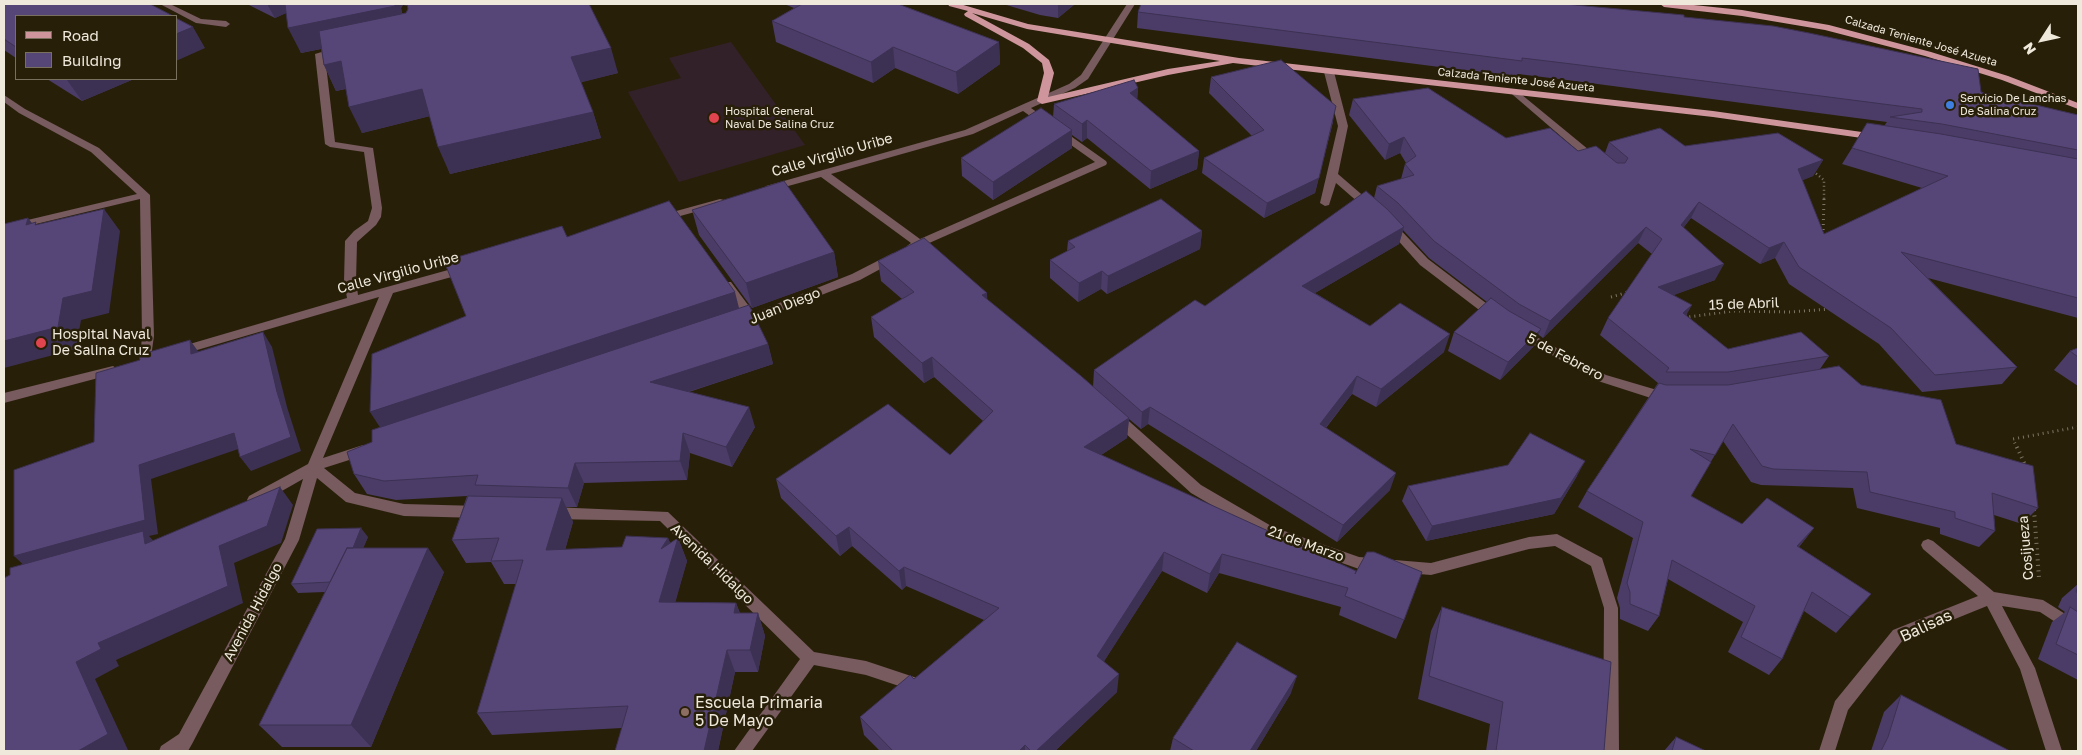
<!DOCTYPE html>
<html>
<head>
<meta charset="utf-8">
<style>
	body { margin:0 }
	#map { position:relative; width:2082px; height:755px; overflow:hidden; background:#281f09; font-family:"Golos Text",sans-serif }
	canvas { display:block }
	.frame { position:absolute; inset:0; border:5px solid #efe9dc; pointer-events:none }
	.legend { position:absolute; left:15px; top:15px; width:162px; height:65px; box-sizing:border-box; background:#281f09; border:1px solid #78705d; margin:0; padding:6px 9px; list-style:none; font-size:15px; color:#efe9dc }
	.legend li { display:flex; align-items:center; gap:10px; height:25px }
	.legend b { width:25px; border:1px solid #78705d }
	.north { position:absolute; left:2017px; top:15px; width:50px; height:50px; -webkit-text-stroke:4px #281f09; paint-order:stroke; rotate:235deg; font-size:14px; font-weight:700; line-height:20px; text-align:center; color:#efe9dc }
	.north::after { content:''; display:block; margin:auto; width:18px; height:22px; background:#efe9dc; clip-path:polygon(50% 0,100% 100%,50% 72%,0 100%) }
</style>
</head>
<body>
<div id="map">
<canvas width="2082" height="755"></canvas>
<div class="frame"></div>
<ul class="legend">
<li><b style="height:6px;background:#ce969c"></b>Road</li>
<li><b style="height:14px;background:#564677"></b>Building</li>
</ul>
<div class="north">N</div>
</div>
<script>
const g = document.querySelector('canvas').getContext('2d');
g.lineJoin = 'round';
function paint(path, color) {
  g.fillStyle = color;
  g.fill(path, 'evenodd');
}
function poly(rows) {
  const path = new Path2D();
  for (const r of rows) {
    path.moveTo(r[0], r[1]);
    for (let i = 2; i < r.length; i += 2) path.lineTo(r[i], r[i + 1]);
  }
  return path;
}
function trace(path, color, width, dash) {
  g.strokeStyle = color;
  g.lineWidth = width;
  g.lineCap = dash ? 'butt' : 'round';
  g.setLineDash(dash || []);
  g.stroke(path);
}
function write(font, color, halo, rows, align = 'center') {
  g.font = font + ' "Golos Text",sans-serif';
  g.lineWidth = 5;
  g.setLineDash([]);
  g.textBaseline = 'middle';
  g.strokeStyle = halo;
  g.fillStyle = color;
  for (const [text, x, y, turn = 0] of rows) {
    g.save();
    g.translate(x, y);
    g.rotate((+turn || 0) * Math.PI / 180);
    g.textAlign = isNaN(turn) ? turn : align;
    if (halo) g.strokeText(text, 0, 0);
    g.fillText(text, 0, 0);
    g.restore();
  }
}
paint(poly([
	[731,42,805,145,679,182,628,92,681,78,669,58]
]), '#332129');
trace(poly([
	[1813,171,1824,180,1824,200]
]), '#7d7563', 2.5, [1, 3]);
trace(poly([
	[1823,235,1824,199],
	[1611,297,1629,292],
	[1685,315,1688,317,1733,311,1790,312,1830,309],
	[2017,448,2013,439,2078,427]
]), '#7d7563', 3, [1, 4]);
trace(poly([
	[2017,447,2026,467],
	[2034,510,2039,578]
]), '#7d7563', 4, [1, 4.5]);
paint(poly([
	[160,4,170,4,201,19,226,21,230,24,226,27,196,23,160,4],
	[1127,4,1135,4,1088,79,1075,88,1031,108,1106,161,1107,163,1106,165,927,244,930,247,924,251,918,248,909,249,907,246,911,243,821,177,770,191,765,188,766,186,965,130,1069,84,1081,75,1127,4],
	[1023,111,1095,162,920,239,831,174,973,134,1023,111],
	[338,47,343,50,341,52,325,56,335,142,373,148,382,208,381,217,376,225,357,242,356,281,358,295,466,265,472,269,470,272,393,293,323,458,363,445,368,446,370,450,368,454,324,468,355,493,404,504,480,506,485,508,487,512,485,516,480,518,404,516,346,502,317,478,299,540,192,744,188,751,159,751,161,746,179,734,285,539,303,479,259,504,254,505,249,504,247,500,249,496,308,464,379,297,180,355,174,351,176,348,347,298,344,281,345,241,354,231,368,221,372,208,364,152,330,147,325,144,315,54,338,47],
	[1329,69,1334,72,1348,126,1338,174,1375,206,1376,208,1375,210,1367,210,1336,183,1329,205,1325,206,1320,203,1338,126,1324,72,1329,69],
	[1516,90,1600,159,1601,161,1600,163,1592,163,1513,95,1511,93,1516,90],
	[4,95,25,109,99,148,150,195,154,336,150,364,146,365,140,361,142,336,140,199,15,229,10,226,15,223,137,194,91,152,19,113,4,102,4,95],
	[720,199,724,200,725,202,724,204,662,221,657,218,658,216,720,199],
	[1390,222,1394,223,1428,259,1499,313,1501,316,1499,319,1491,319,1420,265,1386,227,1385,225,1386,223,1390,222],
	[893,253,897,254,899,257,897,260,860,280,739,327,733,323,735,320,744,317,721,285,723,282,731,282,754,313,852,274,893,253],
	[1522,329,1606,375,1657,390,1668,390,1672,392,1674,395,1672,398,1668,400,1657,400,1598,381,1518,336,1516,333,1518,330,1522,329],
	[113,366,119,370,117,373,4,403,4,393,113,366],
	[1117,413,1122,415,1201,485,1273,527,1359,557,1431,563,1529,537,1557,534,1602,558,1618,608,1619,751,1603,751,1604,608,1591,566,1555,546,1529,549,1431,575,1359,569,1263,535,1191,493,1112,421,1111,418,1112,415,1117,413],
	[552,507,668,512,814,652,866,661,917,678,919,683,917,688,911,690,866,675,814,665,752,751,734,751,800,659,660,521,552,519,547,517,545,513,547,509,552,507],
	[1928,539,1933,541,1994,592,2043,600,2078,622,2078,637,2040,612,2002,606,2035,668,2062,751,2046,751,2020,669,1987,606,1903,640,1848,710,1835,751,1819,751,1835,701,1893,630,1978,596,1923,549,1921,545,1923,541,1928,539]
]), '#775b5e');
paint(poly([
	[948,4,960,4,1028,24,1239,58,1713,111,1876,134,1881,137,1876,140,1713,117,1233,63,1168,75,1042,104,1037,101,1044,73,1042,63,1023,48,965,16,964,14,968,11,949,6,948,4],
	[972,13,1027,29,1220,61,1168,69,1048,97,1054,73,1049,60,1029,44,972,13],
	[1660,4,1684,4,1742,10,1829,25,1931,52,2008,76,2078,103,2078,109,2002,80,1925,56,1825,30,1742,16,1664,7,1660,4]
]), '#ce969c');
paint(poly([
	[4,4,16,16,16,58,4,50],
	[247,4,589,4,618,73,581,82,593,112,601,138,450,174,430,116,362,133,346,89,336,91,324,65,321,49,301,53,286,13,275,18],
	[403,5,408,6,408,9,406,13,402,13,401,8],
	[784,4,898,4,999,42,1000,64,958,94,895,68,873,83,776,42,772,21,794,8],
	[1003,4,1075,4,1058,18,1040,15],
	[1138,12,1684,17,1981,92,2078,115,2078,318,1928,278,2017,367,2002,384,1922,392,1879,344,1789,284,1775,258,1760,264,1691,218,1683,228,1715,280,1673,295,1686,315,1728,349,1829,356,1820,369,1861,385,1956,444,2038,508,2022,524,1994,515,1995,531,1979,547,1940,534,1940,528,1857,508,1853,488,1761,485,1751,482,1723,441,1691,496,1742,524,1814,528,1799,547,1871,594,1836,633,1804,611,1782,659,1769,675,1728,652,1743,622,1668,579,1659,616,1648,631,1620,619,1620,608,1617,598,1633,538,1578,507,1587,491,1658,383,1600,335,1608,318,1652,254,1638,243,1543,338,1539,335,1533,347,1500,380,1448,351,1454,332,1487,302,1429,258,1403,230,1399,244,1315,293,1370,326,1444,352,1376,407,1352,394,1326,428,1390,490,1337,542,1148,424,1141,429,1129,419,1127,438,1101,455,1356,571,1404,620,1396,639,1339,615,1341,607,1219,573,1207,593,1162,571,1104,661,1117,692,1055,751,880,751,864,735,860,717,914,679,984,620,906,586,902,590,852,546,840,556,781,498,776,479,950,455,983,421,934,377,924,383,874,337,871,317,902,299,881,281,878,261,987,293,987,300,1093,387,1094,370,1205,306,1374,198,1377,186,1401,179,1405,164,1406,163,1400,153,1385,160,1349,115,1353,99,1506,138,1578,151,1605,153,1609,142,1685,146,1823,160,1813,176,1802,180,1824,234,1922,188,1842,164,1852,148,1884,126,1887,122,1567,80,1518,74,1517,77,1137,28],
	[1211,77,1333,122,1315,193,1264,218,1202,173,1204,158,1252,136,1209,93],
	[47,79,134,79,82,101],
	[1138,88,1137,99,1199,151,1197,169,1150,189,1087,138,1082,142,1072,135,1072,148,993,200,962,176,961,158,1053,117,1054,104],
	[692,210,834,252,838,277,752,308,699,235],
	[1202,231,1200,249,1107,294,1101,289,1078,302,1050,278,1050,260,1067,251,1068,241],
	[567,237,739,308,768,344,773,364,689,392,755,427,732,467,690,453,687,480,584,483,577,507,566,507,573,522,565,550,622,547,668,538,670,543,678,538,687,561,675,602,736,603,740,613,758,613,765,636,758,672,735,672,718,751,615,751,622,728,492,735,477,713,516,584,504,584,491,562,466,563,452,540,467,496,396,500,367,494,354,474,380,428,466,316],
	[2078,348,2078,386,2054,370,2070,351],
	[1577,476,1554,514,1426,541,1402,501,1408,486],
	[368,537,363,548,444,572,371,747,282,747,259,725,325,592,298,593,291,584],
	[2078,584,2078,680,2038,659,2052,622,2065,612,2058,607,2062,598],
	[1442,607,1604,751,1486,751,1490,724,1418,699,1431,631],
	[1291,693,1256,751,1170,751,1173,738],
	[1901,695,2010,751,1871,751,1884,712],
	[1676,737,1706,751,1664,751]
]), '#4a3c66');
paint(poly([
	[267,4,292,4,295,9,275,18],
	[395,4,403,4,403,5,401,8,406,31,301,53,288,28],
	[1058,4,1075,4,1058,18],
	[193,27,205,48,176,61,176,34],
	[999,42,1000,64,958,94,956,72],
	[893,47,895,68,873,83,871,62],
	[611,48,618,73,579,83,571,57],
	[341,61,353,87,336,91,324,65],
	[70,79,134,79,82,101,67,80],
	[1138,88,1137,105,1130,93],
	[422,89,434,115,362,133,349,107],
	[1336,106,1315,193,1264,218,1267,203],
	[593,112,601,138,450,174,438,147],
	[1087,120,1087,138,1082,142,1082,124],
	[1072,130,1072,148,993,200,993,182],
	[1404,137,1400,153,1385,160,1389,144],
	[1199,151,1197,169,1150,189,1151,171],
	[1823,160,1813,176,1789,186,1798,169],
	[1699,202,1691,218,1673,241,1681,225],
	[104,209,120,231,109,313,81,320,76,349,4,368,4,341,63,298],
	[28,218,45,240,26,225],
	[1404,227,1399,244,1298,303,1302,286],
	[1646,227,1638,243,1543,338,1550,321],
	[1202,231,1200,249,1107,294,1108,276],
	[1784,242,1775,258,1760,264,1769,248],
	[834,252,838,277,752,308,746,283],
	[1724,264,1715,280,1650,304,1658,287],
	[1102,271,1101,289,1078,302,1079,283],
	[735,292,741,316,385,435,370,412],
	[987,293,988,312,982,295],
	[1692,305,1683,321,1683,313],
	[1541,329,1533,347,1500,380,1508,362],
	[263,332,272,347,287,407,301,451,251,471,240,457,277,392],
	[1450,334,1444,352,1376,407,1381,389],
	[190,340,200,354,191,354],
	[768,344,773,364,657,402,650,382],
	[932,357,934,377,924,383,922,363],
	[1357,376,1352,394,1315,441,1320,424],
	[749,407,755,427,732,467,726,447],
	[1150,407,1148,424,1141,429,1142,412],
	[1129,418,1127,438,1083,467,1084,447],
	[234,433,244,447,151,479,158,534,149,536,160,548,29,570,14,556,139,465],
	[683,433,690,453,687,480,680,461],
	[1585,461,1577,476,1554,514,1426,541,1432,526],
	[575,463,584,483,577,507,568,488],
	[1396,473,1390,490,1337,542,1343,525],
	[280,487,293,505,281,543,234,563,243,603,116,660,119,666,95,679,128,750,125,751,78,751,76,662,98,643,219,546],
	[562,498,573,522,558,574,546,550],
	[849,527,852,546,840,556,836,536],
	[361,528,368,537,345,591,338,582],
	[1814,528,1801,544,1784,561,1797,546],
	[668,538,674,552,678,538,687,561,669,625,659,602,661,549],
	[428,548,444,572,371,747,351,725],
	[1164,552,1162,571,1096,674,1097,656],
	[1222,554,1219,573,1207,593,1210,574],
	[904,567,906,586,902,590,899,571],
	[736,603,744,626,734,613],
	[758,613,765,636,758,672,750,650],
	[727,650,735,672,718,751,704,751],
	[1119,674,1117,692,1055,751,1036,751],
	[1297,676,1291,693,1256,751,1250,751],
	[1025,745,1025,751,1019,751]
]), '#3c3153');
const building = poly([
	[4,4,150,4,173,16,16,16,16,47,4,39,4,4],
	[285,4,395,4,395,6,288,28,285,4],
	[407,4,589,4,611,48,571,57,593,112,438,147,422,89,349,107,341,61,324,65,319,31,406,13,408,9,407,4],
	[802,4,898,4,999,42,956,72,893,47,871,62,772,21,802,4],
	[1141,4,1564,4,1684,15,1684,17,1773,26,1809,33,1978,69,1981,92,2078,115,2078,150,1942,124,1890,117,1922,112,1922,109,1572,64,1522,58,1522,61,1138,12,1141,4],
	[176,18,193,27,176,34,176,18],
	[1281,60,1336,106,1319,178,1267,203,1204,158,1264,130,1211,77,1281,60],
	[1134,80,1138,88,1130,93,1199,151,1151,171,1087,120,1082,124,1054,104,1134,80],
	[1428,88,1506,138,1550,128,1578,151,1596,146,1617,163,1625,163,1628,158,1609,142,1660,128,1685,146,1778,133,1823,160,1798,169,1824,234,1948,176,1852,148,1867,123,1941,134,2078,159,2078,298,1901,252,2017,367,1935,375,1891,328,1799,267,1784,242,1769,248,1699,202,1681,225,1724,264,1658,287,1692,305,1683,313,1728,349,1801,332,1829,356,1728,372,1666,372,1669,368,1608,318,1662,239,1646,227,1550,321,1519,304,1434,241,1398,203,1377,186,1414,175,1405,164,1416,156,1404,137,1389,144,1353,99,1428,88],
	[1041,108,1072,130,993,182,961,158,1041,108],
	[784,181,834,252,746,283,692,210,784,181],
	[1366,191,1387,209,1404,227,1302,286,1370,326,1400,303,1450,334,1381,389,1357,376,1320,424,1396,473,1343,525,1150,407,1142,412,1094,370,1195,300,1205,306,1366,191],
	[1161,199,1202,231,1108,276,1102,271,1079,283,1050,260,1075,247,1068,241,1161,199],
	[669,201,735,292,370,412,372,354,466,316,444,261,562,226,567,237,669,201],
	[104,209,92,291,63,298,58,327,4,341,4,224,28,218,26,225,36,222,35,225,104,209],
	[924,238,987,293,982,295,1081,376,1129,418,1084,447,1356,571,1355,574,1367,552,1374,552,1422,572,1404,620,1345,596,1348,588,1222,554,1210,574,1164,552,1097,656,1119,674,1036,751,1031,751,1025,745,1019,751,893,751,860,717,910,675,914,679,999,608,904,567,899,571,849,527,836,536,776,479,888,404,950,455,993,411,932,357,922,363,871,317,914,292,878,261,924,238],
	[1491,298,1509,311,1541,329,1508,362,1454,332,1491,298],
	[749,305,768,344,650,382,749,407,726,447,683,433,680,461,575,463,568,488,475,485,478,475,384,481,354,474,347,452,372,442,372,430,749,305],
	[263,332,277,392,291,437,240,457,234,433,139,465,145,520,14,556,14,470,94,442,96,373,140,360,139,355,190,340,191,354,263,332],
	[2078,348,2078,357,2070,351,2078,348],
	[1839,366,1861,385,1941,400,1956,444,2033,466,2038,508,1992,493,1995,531,1955,518,1955,512,1870,492,1867,472,1773,469,1762,466,1733,424,1715,455,1690,449,1711,462,1691,496,1742,524,1767,498,1814,528,1797,546,1871,594,1850,617,1812,592,1782,659,1741,637,1755,606,1672,560,1659,616,1630,604,1630,592,1627,583,1643,522,1587,491,1659,383,1666,385,1728,385,1839,366],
	[1530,433,1585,461,1561,498,1432,526,1408,486,1508,465,1530,433],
	[280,487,267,526,219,546,228,586,98,643,101,649,76,662,108,734,78,751,4,751,4,578,10,575,10,568,143,531,145,544,280,487],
	[468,496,562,498,546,550,622,547,626,536,668,538,661,549,678,538,659,602,736,603,734,613,758,613,750,650,727,650,704,751,615,751,628,706,477,713,523,560,491,561,499,538,452,540,468,496],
	[361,528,353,548,347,548,330,582,291,584,317,529,361,528],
	[347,548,428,548,351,725,259,725,347,548],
	[2078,586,2078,593,2076,592,2078,586],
	[1442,607,1611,662,1604,751,1496,751,1503,702,1429,676,1442,607],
	[2070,607,2078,612,2078,655,2056,644,2070,607],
	[1237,642,1297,676,1250,751,1194,751,1173,738,1237,642],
	[1901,695,2010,751,1881,751,1888,737,1901,695],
	[1676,737,1706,751,1672,751,1676,737]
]);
paint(building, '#564677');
trace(building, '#3c3153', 1);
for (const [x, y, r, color] of [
	[1950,105,5,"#3f7fe0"],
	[714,118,6,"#e0444e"],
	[41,343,6,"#e0444e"],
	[685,712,5,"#8d6e63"]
]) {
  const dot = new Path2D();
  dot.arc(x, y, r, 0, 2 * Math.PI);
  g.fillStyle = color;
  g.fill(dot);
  trace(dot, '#281f09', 2);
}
write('11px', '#efe9dc', '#281f09', [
	["Calzada Teniente José Azueta",1921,41,16],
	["Calzada Teniente José Azueta",1516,80,6]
]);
write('11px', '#efe9dc', '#281f09', [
	["Servicio De Lanchas",1960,99],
	["De Salina Cruz",1960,112],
	["Hospital General",725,112],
	["Naval De Salina Cruz",725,125]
], 'left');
write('14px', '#efe9dc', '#281f09', [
	["Calle Virgilio Uribe",832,155,-16],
	["Calle Virgilio Uribe",398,273,-15],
	["15 de Abril",1744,304,-2],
	["Juan Diego",785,306,-22],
	["5 de Febrero",1565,357,28],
	["21 de Marzo",1306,544,20],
	["Cosijueza",2026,548,-95],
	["Avenida Hidalgo",712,564,44],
	["Avenida Hidalgo",253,612,-62]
]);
write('14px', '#efe9dc', '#281f09', [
	["Hospital Naval",52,335],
	["De Salina Cruz",52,351]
], 'left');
write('16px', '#efe9dc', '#281f09', [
	["Balisas",1926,626,-25]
]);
write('16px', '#efe9dc', '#281f09', [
	["Escuela Primaria",695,703],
	["5 De Mayo",695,721]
], 'left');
</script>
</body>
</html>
